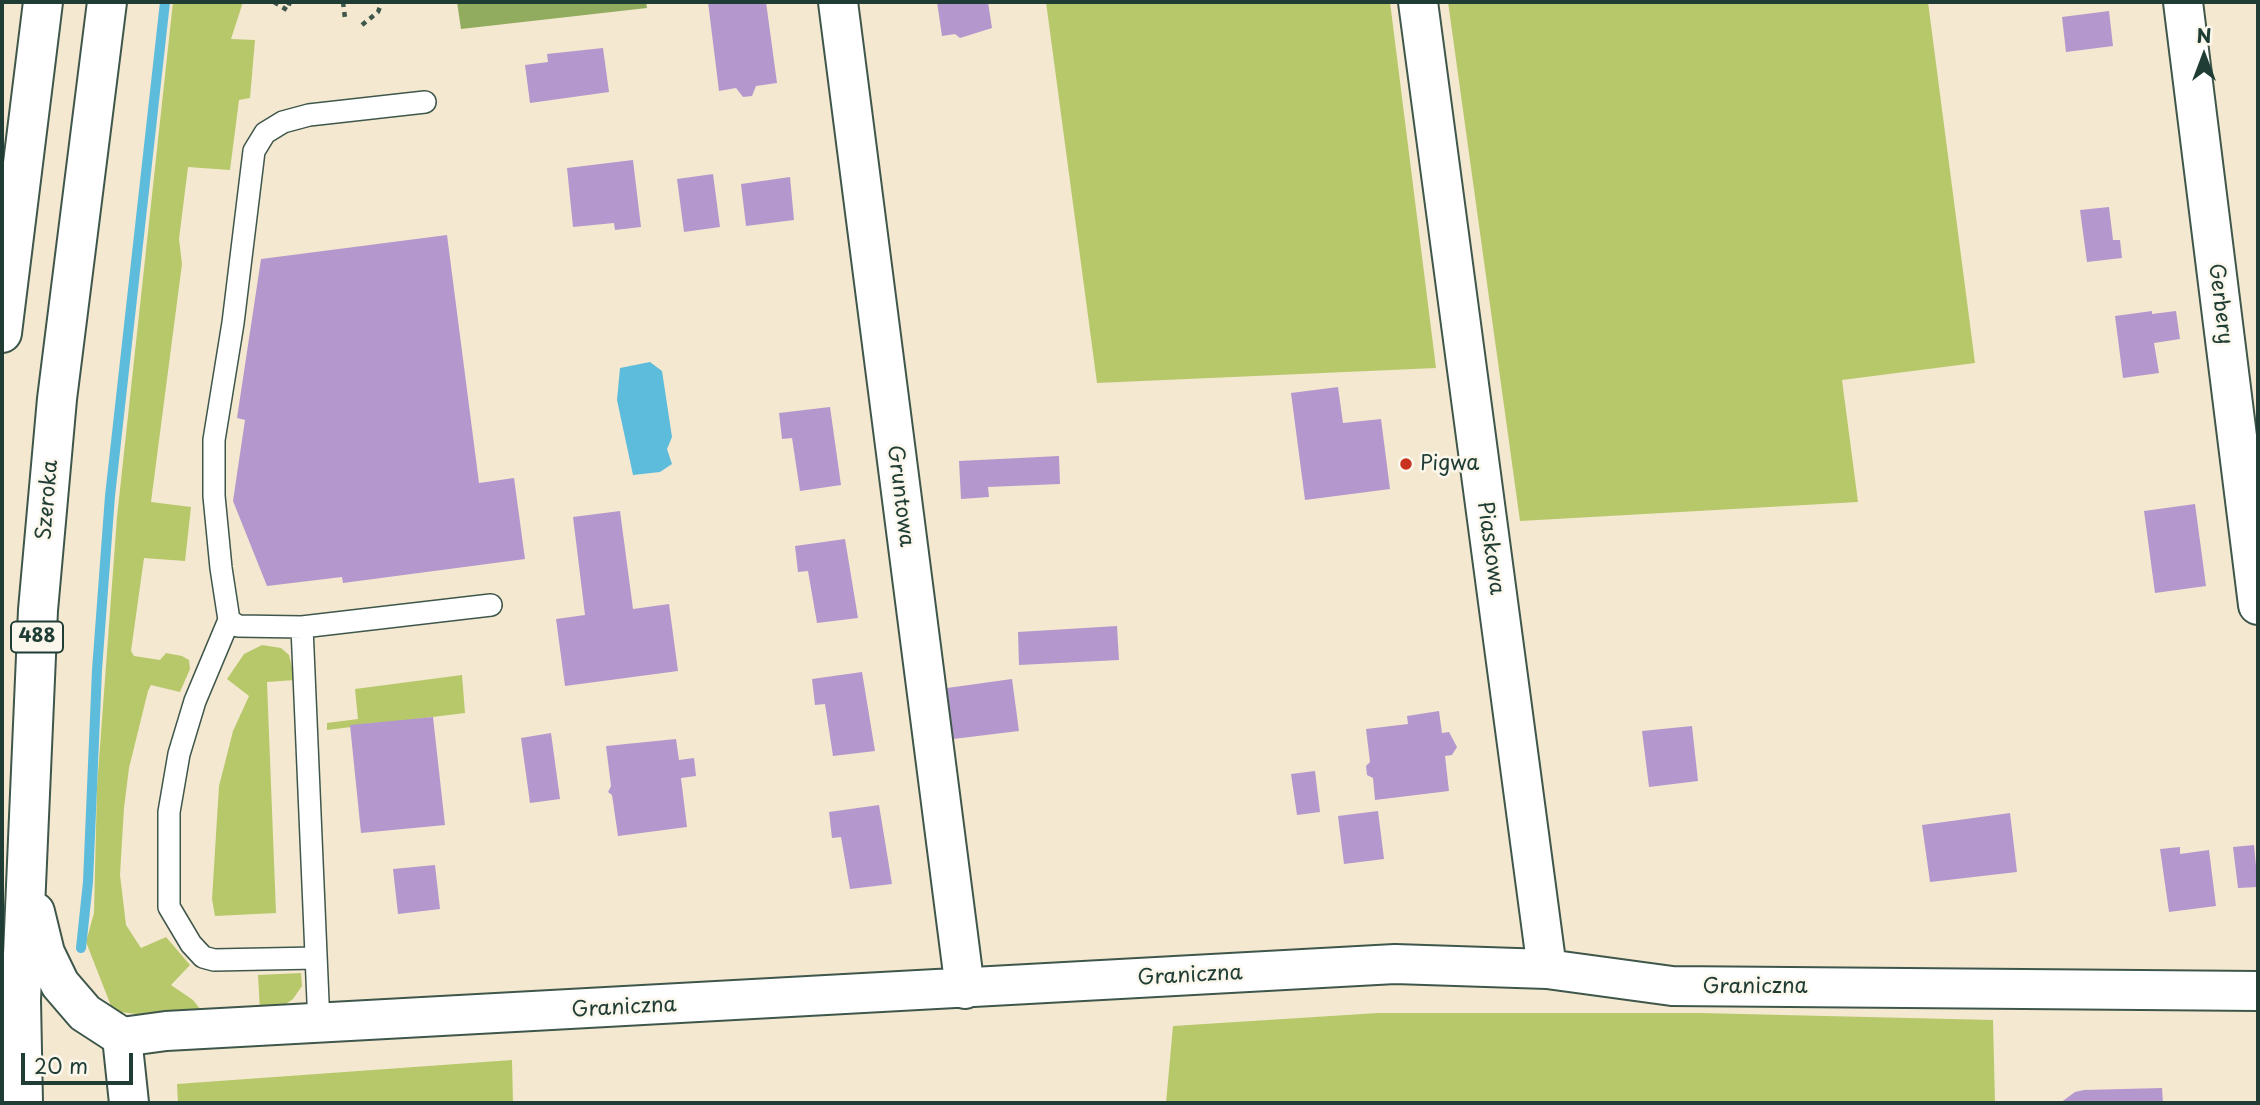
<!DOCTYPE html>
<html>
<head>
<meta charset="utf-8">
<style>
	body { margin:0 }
	#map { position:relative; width:2260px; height:1105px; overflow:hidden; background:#f4e8d0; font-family:"Playpen Sans",sans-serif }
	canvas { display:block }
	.frame { position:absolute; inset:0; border:4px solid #1f3d34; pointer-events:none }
	.north { position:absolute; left:2169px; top:21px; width:70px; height:70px; -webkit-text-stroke:5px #fbf7ec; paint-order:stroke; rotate:0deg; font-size:19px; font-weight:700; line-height:28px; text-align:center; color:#1f3d34 }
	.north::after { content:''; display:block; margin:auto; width:24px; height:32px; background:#1f3d34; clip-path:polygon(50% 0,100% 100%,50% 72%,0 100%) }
	.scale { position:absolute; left:21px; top:1053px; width:112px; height:32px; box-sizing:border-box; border:4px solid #1f3d34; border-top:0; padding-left:9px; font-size:21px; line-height:24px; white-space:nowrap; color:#1f3d34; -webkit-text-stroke:5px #fbf7ec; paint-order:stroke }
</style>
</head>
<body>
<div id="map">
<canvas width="2260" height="1105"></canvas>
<div class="frame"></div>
<div class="north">N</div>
<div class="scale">20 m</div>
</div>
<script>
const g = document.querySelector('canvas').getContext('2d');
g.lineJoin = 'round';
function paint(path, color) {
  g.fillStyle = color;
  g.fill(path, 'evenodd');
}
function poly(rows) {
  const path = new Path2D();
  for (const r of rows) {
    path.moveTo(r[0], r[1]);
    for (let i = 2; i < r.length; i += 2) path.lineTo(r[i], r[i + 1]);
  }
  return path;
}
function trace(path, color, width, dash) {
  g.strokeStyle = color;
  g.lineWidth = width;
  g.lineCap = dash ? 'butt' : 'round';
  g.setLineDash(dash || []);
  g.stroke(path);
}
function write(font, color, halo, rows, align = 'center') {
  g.font = font + ' "Playpen Sans",sans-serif';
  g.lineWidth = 5;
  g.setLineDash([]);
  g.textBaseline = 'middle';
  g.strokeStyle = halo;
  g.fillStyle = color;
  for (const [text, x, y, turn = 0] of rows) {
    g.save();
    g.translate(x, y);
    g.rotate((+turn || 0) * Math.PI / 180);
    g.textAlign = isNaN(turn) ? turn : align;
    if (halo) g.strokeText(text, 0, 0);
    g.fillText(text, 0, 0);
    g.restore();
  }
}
paint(poly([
	[173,2,243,2,231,39,255,40,250,98,239,100,230,170,188,167,179,239,182,264,151,502,191,507,185,561,144,558,131,651,134,656,160,660,166,653,182,656,189,660,190,669,180,692,151,685,148,691,129,768,124,808,120,875,126,925,141,948,166,937,190,965,171,985,193,1000,204,1014,159,1017,113,1011,86,942,94,913,97,787,117,517],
	[1046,2,1390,2,1436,368,1097,383],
	[1448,2,1928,2,1975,363,1842,380,1858,502,1520,521],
	[262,645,281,648,289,655,295,680,267,682,276,913,215,916,212,899,219,786,233,731,249,696,227,679,244,654],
	[462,675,465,713,327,730,327,723,358,719,355,689],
	[301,973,302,986,293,999,280,1008,260,1011,258,975],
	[1378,1013,1700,1013,1993,1020,1995,1103,1166,1103,1173,1026],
	[512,1060,513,1103,178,1103,177,1084]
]), '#b7c86b');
paint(poly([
	[457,2,646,2,647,8,461,29]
]), '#91ac5f');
paint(poly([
	[650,362,662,371,672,437,667,449,672,464,660,472,633,475,617,400,620,368]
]), '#5dbbdb');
trace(poly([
	[81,948,88,882,97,670,110,496,165,2]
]), '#5dbbdb', 10);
paint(poly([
	[708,2,766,2,777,83,756,86,752,96,743,97,736,88,719,91],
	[937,2,988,2,992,28,960,38,955,34,942,36],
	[2109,11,2113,46,2066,52,2062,17],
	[603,48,609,92,530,103,525,65,548,62,547,54],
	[633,160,641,227,615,230,614,223,573,227,567,168],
	[713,174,720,227,684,232,677,179],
	[790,177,794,220,746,226,741,184],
	[2109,207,2113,240,2120,240,2122,258,2087,262,2080,210],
	[447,235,479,483,514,478,525,559,343,583,342,577,267,586,233,501,245,420,237,418,261,259],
	[2152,311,2152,314,2176,311,2180,339,2154,343,2159,373,2123,378,2115,316],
	[1338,387,1343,423,1381,419,1390,489,1305,500,1291,393],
	[830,407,841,485,800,491,792,438,782,439,779,413],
	[1059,456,1060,484,988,487,989,497,961,499,959,461],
	[2195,504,2206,586,2155,593,2144,511],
	[620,511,633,609,669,604,678,671,565,686,556,619,585,615,573,517],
	[845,539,858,618,817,623,808,571,798,572,795,546],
	[1117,626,1119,660,1019,665,1018,632],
	[862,672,875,751,833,756,825,704,815,705,812,679],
	[1012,679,1019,731,953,739,947,688],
	[1439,711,1442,733,1449,732,1457,747,1452,755,1445,756,1449,791,1375,800,1373,778,1367,775,1366,766,1370,762,1366,729,1408,724,1407,716],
	[433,717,445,825,361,833,350,725],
	[1692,726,1698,781,1649,787,1642,731],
	[551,733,560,799,530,803,521,738],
	[676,739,679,760,694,758,696,776,681,778,687,827,618,836,612,795,608,792,611,786,606,746],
	[1315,771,1320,812,1297,815,1291,774],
	[879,805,892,884,850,889,841,837,832,838,829,812],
	[1378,811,1384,859,1344,864,1338,816],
	[2010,813,2017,872,1930,882,1922,825],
	[2254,845,2258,887,2238,888,2233,847],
	[2180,847,2180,854,2209,850,2216,906,2169,912,2160,849],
	[435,865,440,909,398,914,393,869],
	[2162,1088,2163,1103,2060,1103,2075,1092,2084,1090]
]), '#b498cd');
const service = poly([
	[425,102,309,115,283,122,265,133,254,151,233,323,214,440,214,496,221,568,229,620,238,626,302,627,491,605],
	[229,620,195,701,179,754,169,812,169,907,191,944,203,957,214,960,316,958],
	[302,627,319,1025]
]);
const minor = poly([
	[838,2,965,989],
	[1418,2,1547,969],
	[2183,2,2258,605],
	[122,1037,166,1031,1395,964,1547,969,1672,986,2258,991]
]);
const tertiary = poly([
	[122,1037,129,1103]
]);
const primary = poly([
	[2,333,43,2],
	[35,912,45,953,60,984,85,1013,122,1037],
	[23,1103,21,1000,38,610,57,399,107,2]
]);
trace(service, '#3f574b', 24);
trace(minor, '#3f574b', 42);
trace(tertiary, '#3f574b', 42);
trace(primary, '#3f574b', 42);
trace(poly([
	[274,2,287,10,290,2],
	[343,2,345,18],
	[362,25,378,12,382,2]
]), '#3f574b', 4.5, [5, 5]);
trace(service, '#fff', 21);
trace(minor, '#fff', 38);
trace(tertiary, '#fff', 38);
trace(primary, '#fff', 38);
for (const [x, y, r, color] of [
	[1406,464,7,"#c8321e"]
]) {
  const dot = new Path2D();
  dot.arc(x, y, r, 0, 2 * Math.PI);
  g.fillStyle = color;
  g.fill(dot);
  trace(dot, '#fbf7ec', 2.5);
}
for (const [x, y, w] of [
	[37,637,52]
]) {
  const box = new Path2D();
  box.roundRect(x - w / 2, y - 15.5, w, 31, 5);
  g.fillStyle = '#fbf7ec';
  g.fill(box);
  trace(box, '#1f3d34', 2);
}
write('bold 19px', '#1f3d34', null, [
	["488",37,637]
]);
write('21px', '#1f3d34', '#fbf7ec', [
	["Gerbery",2220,304,83],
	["Gruntowa",900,496,83],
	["Szeroka",48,500,-85],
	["Piaskowa",1490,548,82],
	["Graniczna",1190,976,-3],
	["Graniczna",1755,987],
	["Graniczna",624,1008,-3]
]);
write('21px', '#1f3d34', '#fbf7ec', [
	["Pigwa",1420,464]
], 'left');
</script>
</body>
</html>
